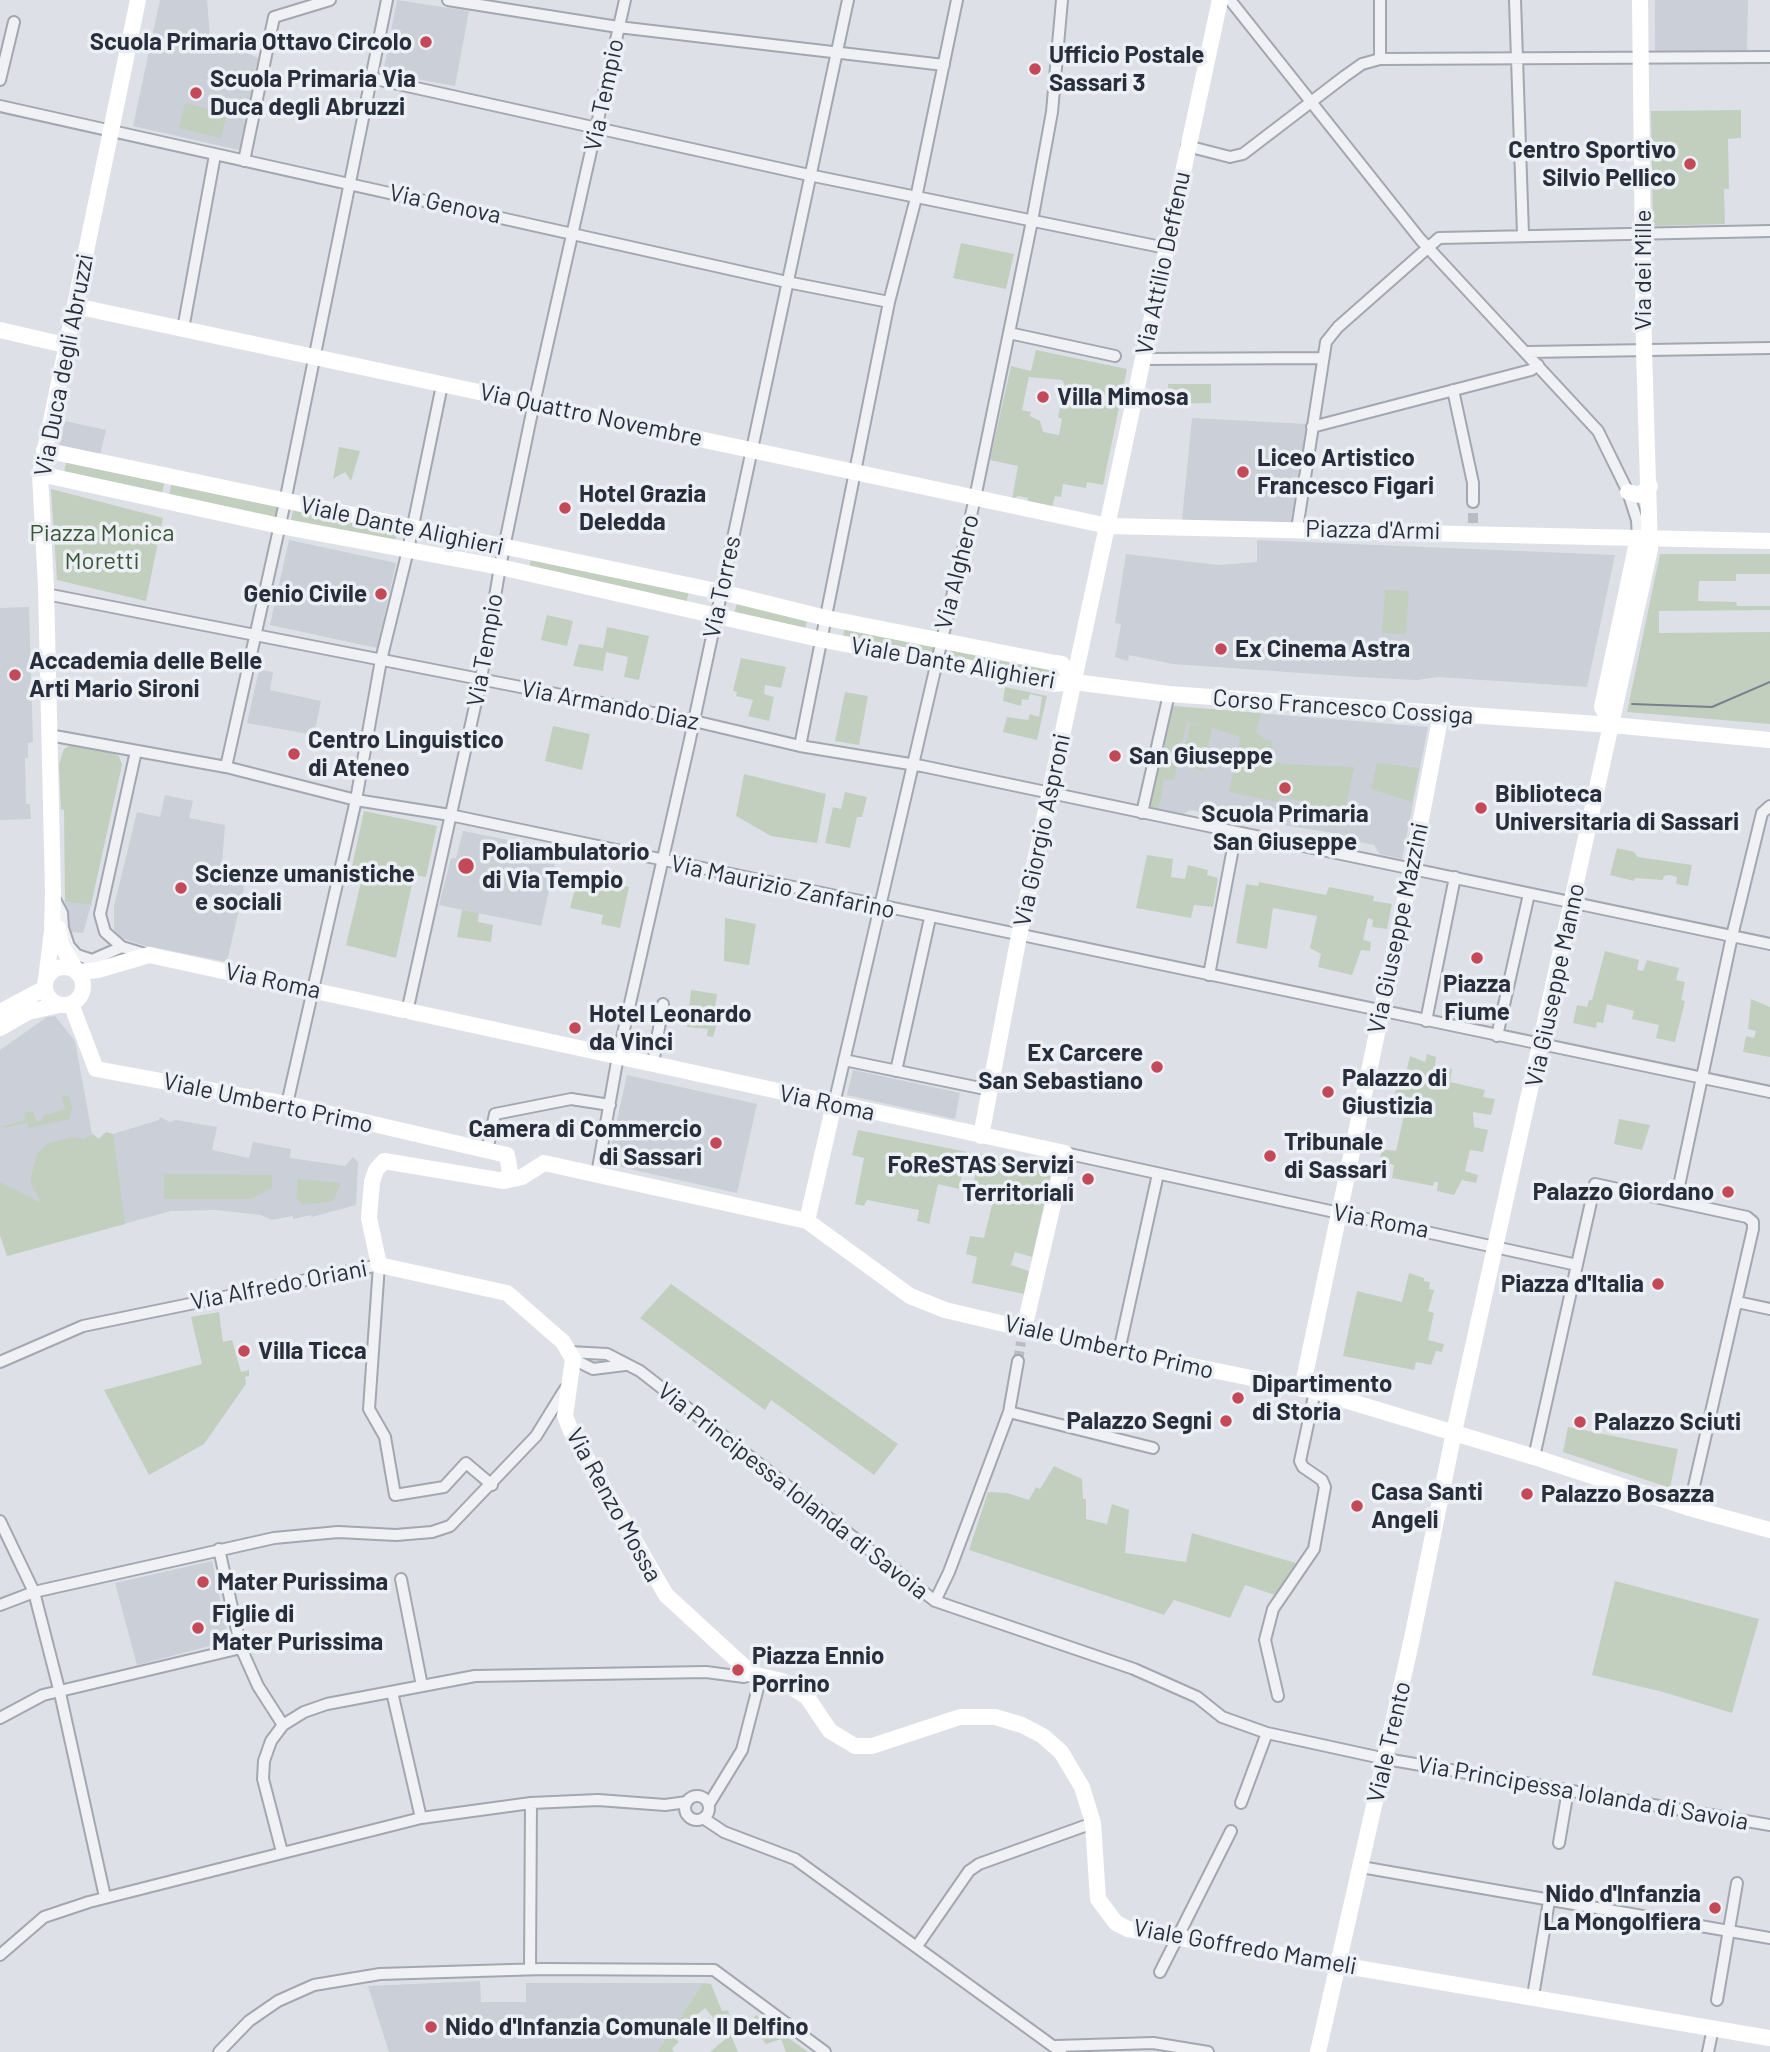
<!DOCTYPE html>
<html>
<head>
<meta charset="utf-8">
<style>
	body { margin:0 }
	canvas { display:block; background:#dde0e6 }
</style>
</head>
<body>
<canvas width="1770" height="2052"></canvas>
<script>
const g = document.querySelector('canvas').getContext('2d');
g.lineJoin = 'round';
function paint(path, color) {
  g.fillStyle = color;
  g.fill(path, 'evenodd');
}
function poly(rows) {
  const path = new Path2D();
  for (const r of rows) {
    if (r.length === 3) {
      path.moveTo(r[0] + r[2], r[1]);
      path.arc(r[0], r[1], r[2], 0, 2 * Math.PI);
      continue;
    }
    path.moveTo(r[0], r[1]);
    for (let i = 2; i < r.length; i += 2) path.lineTo(r[i], r[i + 1]);
  }
  return path;
}
function trace(path, color, width, dash) {
  g.strokeStyle = color;
  g.lineWidth = width;
  g.lineCap = dash ? 'butt' : 'round';
  g.setLineDash(dash || []);
  g.stroke(path);
}
function write(font, color, halo, rows, align = 'center') {
  g.font = font + ' Barlow,sans-serif';
  g.lineWidth = 7;
  g.setLineDash([]);
  g.textBaseline = 'middle';
  g.strokeStyle = halo;
  g.fillStyle = color;
  for (const [text, x, y, turn = 0] of rows) {
    g.save();
    g.translate(x, y);
    g.rotate((+turn || 0) * Math.PI / 180);
    g.textAlign = isNaN(turn) ? turn : align;
    if (halo) g.strokeText(text, 0, 0);
    g.fillText(text, 0, 0);
    g.restore();
  }
}
paint(poly([
	[160,0,207,0,210,36,260,59,239,150,133,126],
	[397,0,469,11,455,86,383,73],
	[1655,0,1748,0,1747,52,1655,51],
	[1192,418,1307,424,1291,523,1182,520],
	[65,421,106,430,100,455,59,446],
	[289,540,396,563,377,648,270,625],
	[1257,540,1615,555,1587,687,1438,677,1417,680,1359,677,1173,664,1129,655,1128,661,1115,657,1121,624,1115,623,1126,554,1218,565,1257,562],
	[29,607,33,742,28,743,28,758,25,758,26,804,30,804,31,819,0,820,0,608],
	[259,670,273,672,270,690,321,701,314,735,247,723],
	[1172,706,1428,727,1402,859,1380,854,1374,845,1339,838,1340,834,1270,823,1270,819,1230,811,1228,817,1190,810,1180,816,1149,810],
	[165,795,193,801,189,818,225,825,222,863,248,870,227,962,142,945,122,938,114,930,114,906,137,812,160,817],
	[463,831,558,850,541,926,439,905,451,858,456,858],
	[65,902,91,905,83,933,70,932],
	[55,1016,75,1041,92,1134,98,1139,106,1132,113,1134,159,1120,160,1117,170,1122,176,1120,217,1127,212,1150,249,1158,253,1142,291,1149,290,1158,345,1166,353,1157,358,1162,356,1205,312,1217,311,1215,293,1219,293,1216,272,1220,261,1215,216,1210,171,1211,7,1256,0,1235,0,1050,47,1017],
	[853,1070,960,1093,955,1119,847,1095],
	[627,1075,757,1104,737,1193,607,1164],
	[212,1561,229,1641,137,1665,115,1583],
	[480,1981,481,2002,526,2002,526,1983,703,1983,657,2052,389,2052,368,1986]
]), '#cbcfd7');
paint(poly([
	[185,103,227,113,221,138,179,128],
	[1741,110,1741,138,1728,139,1729,189,1724,189,1725,224,1653,226,1651,111],
	[961,243,1014,254,1006,289,953,278],
	[1036,350,1127,369,1103,485,1087,482,1086,488,1063,484,1061,497,1055,496,1052,507,1028,502,1028,498,1019,496,1012,499,1018,466,990,460,1011,366,1031,371],
	[1029,377,1062,380,1065,385,1058,417,1062,419,1059,435,1043,432,1040,421,1030,416,1031,412,1022,410],
	[1168,384,1211,384,1211,403,1169,404],
	[339,447,360,451,351,481,345,472,333,479],
	[67,458,165,479,162,494,64,473],
	[172,480,278,504,275,520,169,496],
	[51,489,163,518,146,601,57,580],
	[294,506,398,528,395,542,291,520],
	[1660,554,1770,554,1770,610,1659,611,1659,633,1770,632,1770,724,1627,712],
	[1736,574,1770,574,1770,606,1737,606,1736,602,1698,601,1699,581,1736,581],
	[532,555,689,591,686,604,529,568],
	[1385,590,1409,591,1406,634,1382,633],
	[738,600,808,618,804,632,734,614],
	[547,615,573,621,567,646,541,640],
	[845,625,936,642,934,654,843,637],
	[607,627,649,636,639,680,624,677,628,657,606,652,603,671,573,666,579,644,603,648],
	[951,647,1053,669,1051,680,949,658],
	[741,658,786,667,781,688,765,685,764,694,774,697,769,721,748,716,753,700,736,696,737,692,733,691],
	[1005,687,1047,696,1037,740,1003,732,1007,717,1028,720,1030,714,1039,717,1042,697,1030,694,1028,700,1022,699,1021,706,1003,701],
	[845,692,868,696,859,745,835,741],
	[1172,706,1261,713,1256,732,1266,740,1271,740,1274,761,1282,764,1354,767,1344,814,1300,805,1301,801,1280,797,1278,802,1229,792,1240,737,1212,728,1203,771,1181,764,1190,724,1204,727,1187,722,1174,780,1164,779,1158,812,1149,810],
	[553,726,590,734,582,770,545,761],
	[73,744,110,752,119,756,122,765,91,905,65,902,64,810,61,809,59,764,64,749],
	[1377,763,1419,768,1412,802,1371,789],
	[744,774,826,794,817,843,771,836,736,816],
	[845,792,867,797,862,817,857,817,850,848,825,843,833,807,841,809],
	[364,811,437,826,426,877,414,875,396,958,346,945,363,874,351,871],
	[1617,848,1634,852,1638,857,1692,865,1688,886,1676,884,1677,877,1670,875,1664,876,1663,880,1635,878,1634,881,1610,875],
	[1147,855,1173,859,1171,877,1185,879,1188,865,1208,870,1207,875,1218,878,1213,907,1194,905,1191,918,1136,908],
	[578,878,591,881,588,893,595,894,598,881,629,887,620,928,601,924,603,915,570,908],
	[1259,882,1326,895,1329,887,1374,896,1373,901,1392,904,1387,929,1372,927,1373,920,1368,918,1363,940,1371,942,1370,951,1361,950,1352,975,1318,967,1321,954,1310,948,1317,916,1273,908,1267,949,1236,943,1246,884,1258,886],
	[462,910,479,913,478,922,493,925,491,942,457,937],
	[725,918,756,924,749,965,724,961],
	[1605,951,1639,960,1637,970,1643,971,1647,960,1679,968,1676,980,1685,982,1681,1000,1685,1001,1675,1042,1656,1038,1659,1025,1632,1019,1634,1011,1607,1004,1603,1023,1597,1022,1596,1028,1573,1023,1577,1005,1587,1007,1589,1000,1592,1000],
	[691,990,717,994,715,1008,721,1009,713,1037,707,1036,708,1029,687,1027],
	[1751,999,1770,1007,1770,1057,1743,1052,1746,1036,1754,1038,1756,1031,1748,1029],
	[1427,1054,1436,1057,1435,1065,1452,1069,1450,1082,1485,1090,1483,1097,1495,1099,1491,1115,1473,1112,1474,1127,1488,1130,1483,1152,1470,1150,1465,1171,1478,1175,1476,1183,1462,1180,1454,1195,1437,1191,1438,1182,1434,1182,1433,1186,1392,1178,1394,1165,1379,1162,1382,1149,1396,1151,1408,1097,1395,1094,1400,1072,1406,1073,1410,1056,1425,1062],
	[69,1095,72,1108,69,1119,29,1128,27,1123,3,1128,3,1126,25,1120,24,1113,33,1111,37,1122,43,1120,42,1116,65,1109,62,1097],
	[1619,1119,1650,1125,1642,1150,1614,1144],
	[858,1130,967,1152,959,1189,938,1184,929,1224,917,1221,919,1210,867,1200,864,1206,855,1204,864,1158,852,1155],
	[106,1132,113,1134,125,1224,7,1256,0,1235,0,1182,41,1203,30,1182,37,1154,48,1143,73,1137,84,1139,93,1134,99,1139],
	[981,1154,1052,1170,1032,1257,1015,1252,1011,1265,1029,1271,1024,1294,972,1283,977,1257,966,1254,970,1236,984,1238,994,1197,971,1191],
	[164,1174,272,1175,272,1188,251,1199,164,1199],
	[298,1179,341,1183,333,1201,303,1205,296,1198],
	[1409,1273,1424,1278,1424,1281,1430,1282,1429,1289,1434,1290,1428,1311,1434,1313,1428,1340,1444,1344,1442,1352,1436,1351,1431,1365,1416,1362,1414,1370,1343,1356,1357,1291,1402,1302],
	[671,1284,898,1444,874,1475,771,1400,765,1410,640,1318],
	[219,1312,223,1342,232,1340,241,1372,249,1370,249,1376,245,1377,246,1384,204,1444,149,1475,104,1390,202,1364,191,1317],
	[1568,1427,1678,1449,1670,1488,1563,1452],
	[1054,1466,1082,1479,1083,1499,1086,1499,1086,1519,1107,1524,1112,1504,1129,1510,1125,1553,1186,1562,1192,1533,1296,1563,1275,1595,1245,1585,1230,1618,1174,1600,1164,1615,969,1550,988,1492,1007,1493,1029,1500,1036,1487,1040,1489],
	[1615,1581,1759,1619,1732,1713,1663,1692,1592,1675],
	[703,1983,711,1984,722,2011,728,2010,733,2026,728,2028,738,2052,710,2052,729,2036,705,2008,682,2027,685,2031,675,2038,679,2042,672,2048,674,2052,657,2052],
	[756,2015,808,2052,786,2052,781,2039,766,2044,750,2023]
]), '#c2cfbf');
trace(poly([
	[1473,523,1473,502],
	[1018,1361,1021,1342]
]), '#b9bcc4', 10, [10, 5]);
const street = poly([
	[448,0,618,27,944,65],
	[1230,0,1420,239,1598,431,1628,492,1637,520,1638,538],
	[1515,0,1523,234],
	[1380,59,1380,0],
	[371,78,809,175,1166,248],
	[0,80,14,22],
	[0,106,787,282,889,302],
	[1187,146,1230,157,1243,154,1345,76,1362,64,1380,59,1770,57],
	[244,161,274,17,330,0],
	[183,329,215,155],
	[1009,333,1115,356],
	[1528,352,1770,348],
	[1144,359,1322,358],
	[1453,390,1473,483,1473,502],
	[1312,427,1531,370,1538,365],
	[1297,529,1326,342,1338,327,1439,238,1770,231],
	[46,594,694,721,800,746,922,766,1770,944],
	[49,735,226,767,356,800,450,815,1770,1092],
	[800,746,889,302,916,198,957,0],
	[136,751,100,914,105,932,122,947,148,955],
	[226,767,285,502,387,0],
	[1142,813,1169,694],
	[54,898,62,913,63,928,69,946,77,955,92,960,122,947],
	[1209,975,1236,832],
	[407,1012,481,679,500,567,531,417,625,0],
	[1426,1021,1455,877],
	[1497,1036,1529,894],
	[844,1060,990,1090],
	[653,1064,663,1004],
	[896,1071,930,918],
	[287,1104,356,800,381,660,408,550,442,385],
	[834,1104,975,498,1032,221,1052,112,1062,0],
	[487,1151,495,1114,571,1099,610,1105],
	[1065,1153,1577,1265],
	[597,1174,618,1056,689,744,848,0],
	[1676,1200,1732,936,1762,813,1770,806],
	[1737,1302,1770,1309],
	[1119,1351,1158,1174],
	[569,1352,607,1354,640,1371,935,1601,1134,1669,1197,1697,1222,1717,1267,1733,1386,1759,1770,1825],
	[573,1359,593,1369,625,1365],
	[0,1362,83,1326,379,1265,369,1409,385,1437,395,1495,444,1487,466,1463,492,1485],
	[1009,1412,1153,1448],
	[1534,1457,1595,1184,1747,1217,1753,1222,1753,1229,1689,1508],
	[0,1521,34,1592,60,1693,105,1897],
	[219,1549,241,1648,258,1686,283,1725],
	[401,1579,422,1686],
	[935,1601,949,1572,1009,1412,1018,1361],
	[0,1605,34,1592,274,1538,338,1532,396,1535,432,1532,450,1526,536,1436,565,1389],
	[392,1692,421,1818],
	[1278,1696,1265,1640,1273,1609,1314,1549,1325,1487,1322,1480,1303,1467,1300,1461,1315,1391],
	[0,1718,43,1695,241,1648],
	[697,1808,12],
	[1241,1803,1267,1733],
	[709,1804,742,1750,761,1676],
	[703,1818,724,1832,795,1859,1061,2052],
	[1559,1843,1568,1790],
	[282,1852,263,1779,264,1761,271,1741,283,1725,304,1712,327,1704,475,1676,706,1672,744,1677,752,1674],
	[1361,1867,1770,1938],
	[917,1946,969,1871,979,1864,1093,1823],
	[0,1955,44,1917,89,1902,421,1818,531,1803,598,1800,665,1805,687,1802],
	[530,1969,531,1803],
	[1160,1972,1231,1831],
	[1533,1996,1549,1901],
	[1717,2000,1737,1883],
	[1056,2046,1153,2043,1208,2052],
	[219,2052,249,2021,278,2001,314,1985,380,1974,543,1969,714,1970,825,2052],
	[1708,2052,1713,2028]
]);
trace(street, '#a3a7af', 14);
trace(street, '#eff1f4', 10);
trace(poly([
	[75,306,1108,526,1770,541],
	[0,330,65,345],
	[44,450,721,592,826,618,1055,663,1062,664,1074,682],
	[40,474,280,526,500,567,819,639,1054,684,1074,682,1169,694,1612,725,1770,740],
	[1628,492,1640,495,1650,486],
	[1612,725,1602,707,1638,538],
	[58,928,61,945,76,970],
	[64,986,19],
	[78,972,98,970,149,955,1065,1153,1024,1329],
	[46,980,52,931,53,892,46,587,40,474,138,0],
	[71,1004,96,1069,287,1104,507,1155,510,1172,504,1181],
	[0,1012,45,988],
	[0,1028,28,1012,59,1005],
	[981,1136,1019,936,1220,0],
	[807,1221,834,1104],
	[1302,1389,1412,867,1441,714],
	[1770,1530,1689,1508,1534,1457,1315,1391,1119,1351,945,1310,910,1296,807,1221,544,1163,522,1177,504,1181,384,1161,376,1170,372,1182,369,1218,379,1265,507,1293,563,1342,573,1359,565,1416,571,1431,666,1595,752,1674,782,1681,807,1697,830,1731,855,1746,872,1746,960,1717,995,1717,1022,1725,1043,1736,1061,1752,1082,1787,1093,1823,1098,1899,1116,1923,1128,1929,1770,2038],
	[1318,2052,1411,1643,1454,1432,1650,549,1644,350,1640,0]
]), '#fff', 16);
trace(poly([
	[1632,704,1712,707,1770,682]
]), '#78808e', 2);
for (const [x, y, r, color] of [
	[426,42,7,"#c44958"],
	[1035,69,7,"#c44958"],
	[196,93,7,"#c44958"],
	[1690,164,7,"#c44958"],
	[1043,397,7,"#c44958"],
	[1243,472,7,"#c44958"],
	[565,508,7,"#c44958"],
	[381,594,7,"#c44958"],
	[1221,649,7,"#c44958"],
	[15,675,7,"#c44958"],
	[294,754,7,"#c44958"],
	[1115,756,7,"#c44958"],
	[1285,788,7,"#c44958"],
	[1481,808,7,"#c44958"],
	[466,866,9,"#c44958"],
	[181,888,7,"#c44958"],
	[1477,958,7,"#c44958"],
	[575,1028,7,"#c44958"],
	[1157,1067,7,"#c44958"],
	[1328,1092,7,"#c44958"],
	[716,1143,7,"#c44958"],
	[1270,1156,7,"#c44958"],
	[1088,1179,7,"#c44958"],
	[1728,1192,7,"#c44958"],
	[1658,1284,7,"#c44958"],
	[244,1351,7,"#c44958"],
	[1238,1398,7,"#c44958"],
	[1226,1421,7,"#c44958"],
	[1580,1422,7,"#c44958"],
	[1527,1494,7,"#c44958"],
	[1357,1506,7,"#c44958"],
	[203,1582,7,"#c44958"],
	[198,1628,7,"#c44958"],
	[738,1670,7,"#c44958"],
	[1715,1908,7,"#c44958"],
	[431,2027,7,"#c44958"]
]) {
  const dot = new Path2D();
  dot.arc(x, y, r, 0, 2 * Math.PI);
  g.fillStyle = color;
  g.fill(dot);
  trace(dot, '#eceff4', 2.5);
}
write('bold 24px', '#282e3b', '#eceff4', [
	["Scuola Primaria Ottavo Circolo",412,42,"right"],
	["Ufficio Postale",1049,55],
	["Sassari 3",1049,83],
	["Scuola Primaria Via",210,79],
	["Duca degli Abruzzi",210,107],
	["Centro Sportivo",1676,150,"right"],
	["Silvio Pellico",1676,178,"right"],
	["Villa Mimosa",1057,397],
	["Liceo Artistico",1257,458],
	["Francesco Figari",1257,486],
	["Hotel Grazia",579,494],
	["Deledda",579,522],
	["Genio Civile",367,594,"right"],
	["Ex Cinema Astra",1235,649],
	["Accademia delle Belle",29,661],
	["Arti Mario Sironi",29,689],
	["Centro Linguistico",308,740],
	["di Ateneo",308,768],
	["San Giuseppe",1129,756],
	["Biblioteca",1495,794],
	["Universitaria di Sassari",1495,822],
	["Scuola Primaria",1285,814,"center"],
	["San Giuseppe",1285,842,"center"],
	["Poliambulatorio",482,852],
	["di Via Tempio",482,880],
	["Scienze umanistiche",195,874],
	["e sociali",195,902],
	["Piazza",1477,984,"center"],
	["Fiume",1477,1012,"center"],
	["Hotel Leonardo",589,1014],
	["da Vinci",589,1042],
	["Ex Carcere",1143,1053,"right"],
	["San Sebastiano",1143,1081,"right"],
	["Palazzo di",1342,1078],
	["Giustizia",1342,1106],
	["Camera di Commercio",702,1129,"right"],
	["di Sassari",702,1157,"right"],
	["Tribunale",1284,1142],
	["di Sassari",1284,1170],
	["FoReSTAS Servizi",1074,1165,"right"],
	["Territoriali",1074,1193,"right"],
	["Palazzo Giordano",1714,1192,"right"],
	["Piazza d'Italia",1644,1284,"right"],
	["Villa Ticca",258,1351],
	["Dipartimento",1252,1384],
	["di Storia",1252,1412],
	["Palazzo Segni",1212,1421,"right"],
	["Palazzo Sciuti",1594,1422],
	["Casa Santi",1371,1492],
	["Angeli",1371,1520],
	["Palazzo Bosazza",1541,1494],
	["Mater Purissima",217,1582],
	["Figlie di",212,1614],
	["Mater Purissima",212,1642],
	["Piazza Ennio",752,1656],
	["Porrino",752,1684],
	["Nido d'Infanzia",1701,1894,"right"],
	["La Mongolfiera",1701,1922,"right"],
	["Nido d'Infanzia Comunale Il Delfino",445,2027]
], 'left');
write('24px', '#282e3b', '#eceff4', [
	["Via Tempio",604,95,-78],
	["Via Genova",445,204,12],
	["Via Attilio Deffenu",1163,263,-78],
	["Via dei Mille",1643,270,-90],
	["Via Duca degli Abruzzi",64,365,-79],
	["Via Quattro Novembre",591,415,12],
	["Viale Dante Alighieri",402,526,12],
	["Piazza d'Armi",1373,530,1],
	["Via Alghero",957,572,-76],
	["Via Torres",722,587,-78],
	["Via Tempio",485,650,-80],
	["Viale Dante Alighieri",953,663,10],
	["Via Armando Diaz",610,705,11],
	["Corso Francesco Cossiga",1343,707,4],
	["Via Giorgio Asproni",1042,830,-78],
	["Via Maurizio Zanfarino",783,887,12],
	["Via Giuseppe Mazzini",1398,928,-78],
	["Via Roma",273,981,12],
	["Via Giuseppe Manno",1555,985,-78],
	["Viale Umberto Primo",268,1103,12],
	["Via Roma",827,1103,12],
	["Via Roma",1381,1221,11],
	["Via Alfredo Oriani",279,1285,-11],
	["Viale Umberto Primo",1109,1347,13],
	["Via Principessa Iolanda di Savoia",793,1491,38],
	["Via Renzo Mossa",614,1505,61],
	["Viale Trento",1389,1742,-77],
	["Via Principessa Iolanda di Savoia",1583,1793,10],
	["Viale Goffredo Mameli",1245,1947,10]
]);
write('24px', '#3b5636', '#eceff4', [
	["Piazza Monica",102,533],
	["Moretti",102,561]
]);
</script>
</body>
</html>
